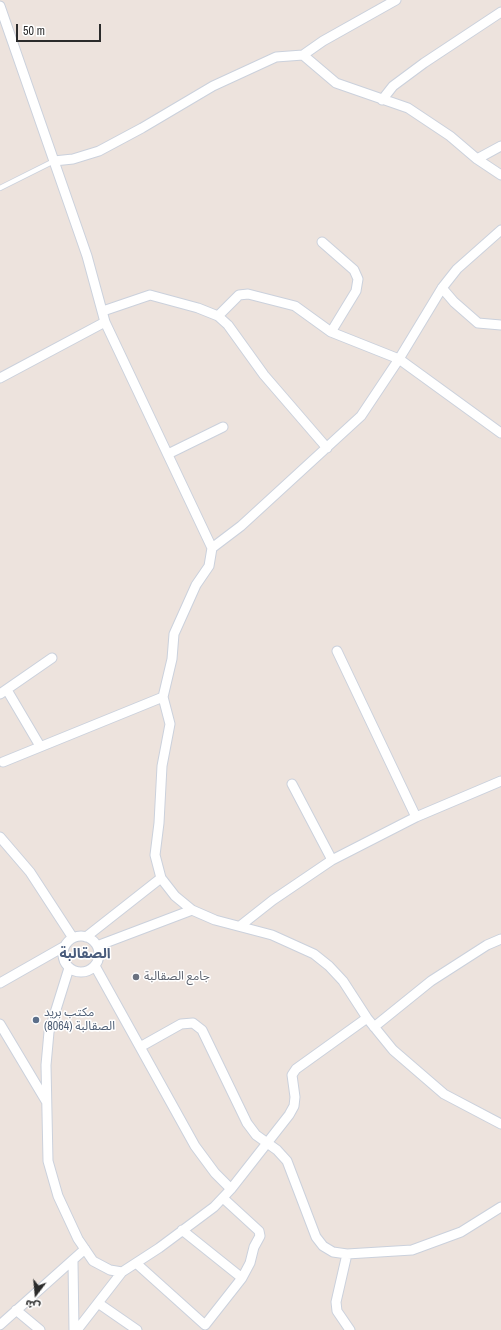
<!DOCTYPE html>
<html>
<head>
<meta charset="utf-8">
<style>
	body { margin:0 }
	#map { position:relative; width:501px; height:1330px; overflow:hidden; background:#ede3dd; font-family:"Archivo Narrow","Noto Sans Arabic",sans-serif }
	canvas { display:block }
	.north { position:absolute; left:16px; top:1274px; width:40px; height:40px; -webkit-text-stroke:3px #fff; paint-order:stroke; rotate:196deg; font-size:11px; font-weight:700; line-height:16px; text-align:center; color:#2b2b2b }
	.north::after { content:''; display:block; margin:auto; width:14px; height:18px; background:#2b2b2b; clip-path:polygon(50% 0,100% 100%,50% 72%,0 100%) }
	.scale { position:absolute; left:16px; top:24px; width:85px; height:18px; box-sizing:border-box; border:2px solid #2b2b2b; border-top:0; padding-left:5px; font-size:12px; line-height:14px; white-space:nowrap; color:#2b2b2b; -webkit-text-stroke:3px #fff; paint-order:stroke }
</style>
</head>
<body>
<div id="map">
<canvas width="501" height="1330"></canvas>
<div class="north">ش</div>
<div class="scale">50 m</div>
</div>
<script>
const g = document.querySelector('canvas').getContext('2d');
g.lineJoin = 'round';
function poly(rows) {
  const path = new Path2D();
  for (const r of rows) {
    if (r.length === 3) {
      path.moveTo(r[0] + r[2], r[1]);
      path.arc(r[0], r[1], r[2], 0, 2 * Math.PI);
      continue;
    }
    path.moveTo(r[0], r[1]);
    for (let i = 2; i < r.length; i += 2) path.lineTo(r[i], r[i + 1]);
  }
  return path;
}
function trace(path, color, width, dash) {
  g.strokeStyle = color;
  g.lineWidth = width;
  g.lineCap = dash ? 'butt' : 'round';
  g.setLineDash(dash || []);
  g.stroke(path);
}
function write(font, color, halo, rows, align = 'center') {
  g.font = font + ' "Archivo Narrow","Noto Sans Arabic",sans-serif';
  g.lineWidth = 3;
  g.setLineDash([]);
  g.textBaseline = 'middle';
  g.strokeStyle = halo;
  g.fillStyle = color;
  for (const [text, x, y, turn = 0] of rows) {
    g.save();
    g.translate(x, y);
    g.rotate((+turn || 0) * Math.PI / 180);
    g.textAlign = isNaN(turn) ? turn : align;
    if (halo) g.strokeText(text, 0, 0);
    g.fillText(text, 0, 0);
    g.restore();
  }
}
const service = poly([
	[0,188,54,161]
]);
const minor = poly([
	[396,0,323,41,303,55,336,83,408,108,450,136,477,159,501,175],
	[0,6,87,256,105,322,212,548],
	[382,100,393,86,424,63,501,12],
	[477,159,501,146],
	[54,161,73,159,99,151,142,128,213,86,276,57,303,55],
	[501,230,457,269,442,288,399,359,361,416,241,526,212,548,209,566,196,585,174,634,172,659,163,697,170,724,162,766,159,823,155,855,161,878,175,896,192,910,215,920,272,935,314,954,329,966,343,981,367,1018,393,1050,444,1094,501,1124],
	[322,242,354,270,358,279,356,291,331,332],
	[442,288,454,302,478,323,501,325],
	[103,311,150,295,198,308,218,316,228,325,264,375,327,448],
	[218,316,239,295,248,294,295,306,331,332,399,359,501,433],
	[0,378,105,322],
	[168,454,223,427],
	[337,651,416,817],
	[7,690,40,746],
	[0,694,52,658],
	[3,762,163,697],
	[292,784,332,860],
	[0,837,30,872,73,938],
	[240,926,273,900,332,860,416,817,501,781],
	[81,954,18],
	[86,937,161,878],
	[97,946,192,910],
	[95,966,195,1146,215,1173,231,1189],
	[69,968,49,1032,46,1065,48,1161,58,1196,78,1239,93,1261,110,1270,122,1272],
	[0,983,65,946],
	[0,1024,46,1101],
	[374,1027,431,981,487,945,501,939],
	[140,1047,181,1024,193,1023,202,1030,247,1123,256,1135,277,1150,287,1161,316,1237,323,1246,333,1252,347,1254,412,1250,461,1232,501,1207],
	[182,1230,242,1278],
	[347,1254,336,1302,337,1311,350,1330],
	[73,1262,74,1330],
	[136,1263,205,1325,242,1278,250,1263,254,1247,260,1236,259,1231,223,1198],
	[98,1303,137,1330],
	[16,1310,40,1330],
	[0,1325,85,1249],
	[77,1330,122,1272,159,1248,214,1207,231,1189,289,1115,294,1106,295,1097,292,1075,296,1069,367,1018]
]);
trace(service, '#cbd1dc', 6);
trace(minor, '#cbd1dc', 11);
trace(service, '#fff', 4.5);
trace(minor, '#fff', 9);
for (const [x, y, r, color] of [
	[136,977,4,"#6b7280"],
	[36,1020,4,"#5c6f8a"]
]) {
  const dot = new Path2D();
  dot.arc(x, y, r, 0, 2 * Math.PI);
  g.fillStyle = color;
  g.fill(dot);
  trace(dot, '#fff', 1.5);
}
write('12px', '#5b616d', '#fff', [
	["جامع الصقالبة",144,977]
], 'left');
write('12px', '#4e5e75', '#fff', [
	["مكتب بريد",44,1013],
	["الصقالبة (8064)",44,1027]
], 'left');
write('bold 14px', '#4a5c7c', '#fff', [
	["الصقالبة",85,954]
]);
</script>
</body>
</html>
